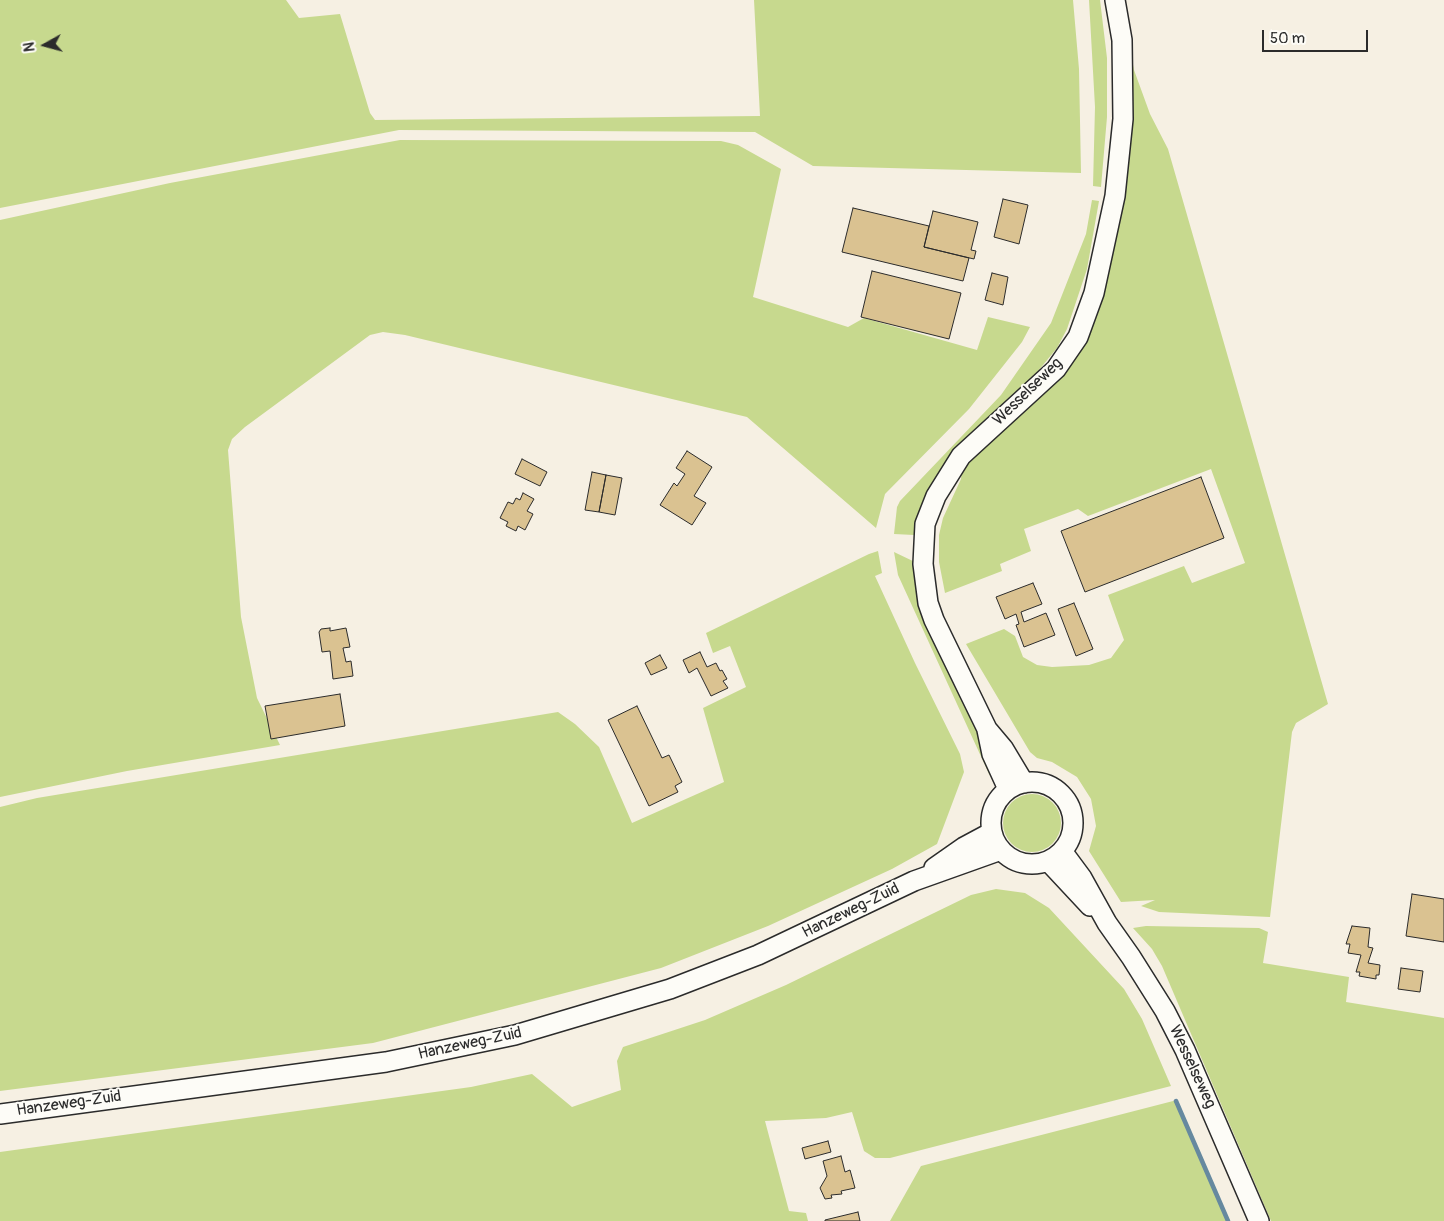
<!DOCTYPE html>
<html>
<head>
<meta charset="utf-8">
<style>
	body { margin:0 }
	#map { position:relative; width:1444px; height:1221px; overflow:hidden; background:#f6f0e3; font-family:Pangolin,sans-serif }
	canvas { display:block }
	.north { position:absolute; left:20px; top:20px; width:50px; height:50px; -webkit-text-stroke:4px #fdfcf7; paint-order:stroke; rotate:263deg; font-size:14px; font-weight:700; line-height:20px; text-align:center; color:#2b2b2b }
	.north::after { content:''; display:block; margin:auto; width:18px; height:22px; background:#2b2b2b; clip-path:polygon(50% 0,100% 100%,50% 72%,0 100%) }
	.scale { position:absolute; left:1262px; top:30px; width:106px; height:22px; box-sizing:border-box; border:2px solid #2b2b2b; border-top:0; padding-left:6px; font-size:15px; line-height:18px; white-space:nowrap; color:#2b2b2b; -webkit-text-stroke:4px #fdfcf7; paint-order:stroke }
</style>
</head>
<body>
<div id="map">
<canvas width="1444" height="1221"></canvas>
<div class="north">N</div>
<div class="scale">50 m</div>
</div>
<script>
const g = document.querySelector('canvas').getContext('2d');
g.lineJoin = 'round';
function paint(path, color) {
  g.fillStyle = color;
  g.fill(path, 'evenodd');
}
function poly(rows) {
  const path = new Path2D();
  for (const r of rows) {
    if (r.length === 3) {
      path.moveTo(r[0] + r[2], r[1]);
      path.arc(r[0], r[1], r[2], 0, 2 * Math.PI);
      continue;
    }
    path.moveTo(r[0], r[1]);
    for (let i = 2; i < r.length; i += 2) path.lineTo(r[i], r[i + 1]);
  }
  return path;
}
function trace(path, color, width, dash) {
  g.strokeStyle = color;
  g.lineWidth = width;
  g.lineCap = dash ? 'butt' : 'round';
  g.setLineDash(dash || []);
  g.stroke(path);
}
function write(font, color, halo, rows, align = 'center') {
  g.font = font + ' Pangolin,sans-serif';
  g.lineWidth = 4;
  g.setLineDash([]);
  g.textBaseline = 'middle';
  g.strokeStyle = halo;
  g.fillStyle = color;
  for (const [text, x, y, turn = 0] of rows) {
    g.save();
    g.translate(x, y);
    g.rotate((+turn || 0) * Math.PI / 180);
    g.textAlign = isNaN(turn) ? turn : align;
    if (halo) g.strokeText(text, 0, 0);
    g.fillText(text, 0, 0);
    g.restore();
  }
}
paint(poly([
	[0,0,286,0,299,18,340,14,370,113,375,120,760,116,754,0,1073,0,1079,69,1081,173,813,166,755,132,399,130,0,208],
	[1089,0,1100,0,1107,58,1107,117,1101,187,1093,186,1095,107],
	[1128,39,1134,70,1150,114,1168,149,1328,704,1296,723,1292,732,1270,917,1159,912,1141,906,1155,900,1121,902,1089,851,1096,826,1091,799,1077,777,1052,762,1037,758,1030,752,966,644,1004,629,1015,636,1023,657,1037,665,1052,667,1089,665,1111,658,1124,640,1108,595,1184,566,1192,583,1245,563,1211,469,1088,516,1078,509,1024,529,1031,551,1000,564,1002,571,945,593,939,562,939,535,943,518,961,479,962,466,1024,407,1094,297],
	[400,140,721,141,738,145,781,169,753,297,848,327,864,318,977,350,988,317,1030,327,1022,342,969,409,885,494,876,528,747,417,405,335,383,332,370,335,245,427,232,439,228,450,241,617,257,698,280,745,127,771,0,797,0,220,170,183],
	[1092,200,1099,201,1087,269,1067,329,1057,348,923,511,914,535,894,534,897,507,900,501,1001,395,1051,323,1086,234],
	[878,551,882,573,875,576,915,663,960,754,964,772,937,844,892,869,768,926,661,968,373,1043,0,1091,0,807,37,798,558,712,575,724,599,747,632,823,724,782,703,708,746,687,730,646,713,653,706,633,869,554],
	[894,552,917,563,953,672,1000,790,989,774,898,575],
	[1032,823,29],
	[996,889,1025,893,1049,908,1124,989,1142,1019,1171,1086,890,1158,875,1158,864,1151,852,1112,826,1118,765,1121,789,1211,806,1213,808,1221,0,1221,0,1152,471,1087,532,1074,572,1107,621,1090,617,1061,623,1047,705,1020,786,985,971,895],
	[1146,926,1259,928,1268,932,1263,963,1349,977,1346,1002,1444,1018,1444,1221,1271,1221,1162,966,1152,949,1133,928],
	[1177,1100,1228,1221,890,1221,921,1166]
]), '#c7d98e');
trace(poly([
	[1176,1101,1228,1221]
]), '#66899f', 4.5);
const building = poly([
	[1003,199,1028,205,1019,244,994,237,1003,199],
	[853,208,929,226,924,247,969,258,963,281,842,252,853,208],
	[933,211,978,222,971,250,976,251,974,259,924,247,933,211],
	[872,271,961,293,949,339,861,317,872,271],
	[992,273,1008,277,1003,305,985,300,992,273],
	[687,451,712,467,694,496,706,503,692,525,660,505,674,483,677,486,685,474,676,468,687,451],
	[522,459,547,472,540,486,515,474,522,459],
	[592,472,606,475,599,512,585,510,592,472],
	[606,475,622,478,615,515,599,512,606,475],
	[1201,477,1224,538,1085,592,1061,531,1201,477],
	[523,493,534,499,527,511,533,514,525,530,518,526,516,531,506,526,508,522,500,518,508,502,513,504,516,498,520,500,523,493],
	[1033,583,1042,604,1021,612,1024,622,1046,613,1055,635,1024,647,1016,625,1019,624,1016,614,1005,619,996,597,1033,583],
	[1074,603,1093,649,1076,656,1058,609,1074,603],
	[330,628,330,631,346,628,350,647,343,648,346,662,351,661,353,676,333,679,330,651,322,652,319,632,321,629,330,628],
	[700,652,707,667,716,663,720,671,722,670,727,679,723,681,728,688,711,696,697,668,689,673,683,660,700,652],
	[660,655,667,668,651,675,645,663,660,655],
	[340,694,345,726,271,739,265,706,340,694],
	[637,706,662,758,669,755,682,782,675,786,678,792,649,806,608,720,637,706],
	[1412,894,1444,899,1444,942,1406,936,1412,894],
	[1352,926,1370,928,1368,947,1373,948,1368,963,1380,965,1379,975,1376,975,1376,979,1359,976,1360,972,1356,972,1361,955,1348,953,1350,944,1346,944,1352,926],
	[1401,968,1423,971,1420,992,1398,989,1401,968],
	[828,1141,831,1152,805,1159,802,1148,828,1141],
	[841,1156,845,1172,850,1170,855,1188,841,1191,842,1194,831,1195,832,1198,825,1199,820,1188,827,1176,823,1161,841,1156],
	[858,1212,860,1221,825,1221,825,1220,858,1212]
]);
paint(building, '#dac291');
trace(building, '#2b2b2b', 1);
const secondary = poly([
	[987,730,992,754,1008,789],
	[1032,823,41],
	[1024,783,1003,748,987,729,934,620,928,603,923,564,925,524,936,496,961,456,1056,369,1078,337,1094,293,1115,196,1123,119,1122,40,1115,0],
	[1062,851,1082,878,1107,923,1131,957,1165,1011,1185,1050,1259,1221],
	[1048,861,1090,906],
	[934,868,964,847,992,832],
	[0,1114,386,1062,515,1035,670,989,758,955,914,881,1001,850]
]);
trace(secondary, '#2b2b2b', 22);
trace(secondary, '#fdfcf7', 19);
write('16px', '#2b2b2b', '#fdfcf7', [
	["Wesselseweg",1028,392,-44],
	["Hanzeweg-Zuid",851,911,-26],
	["Hanzeweg-Zuid",470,1044,-12],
	["Wesselseweg",1192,1067,65],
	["Hanzeweg-Zuid",69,1104,-8]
]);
</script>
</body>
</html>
